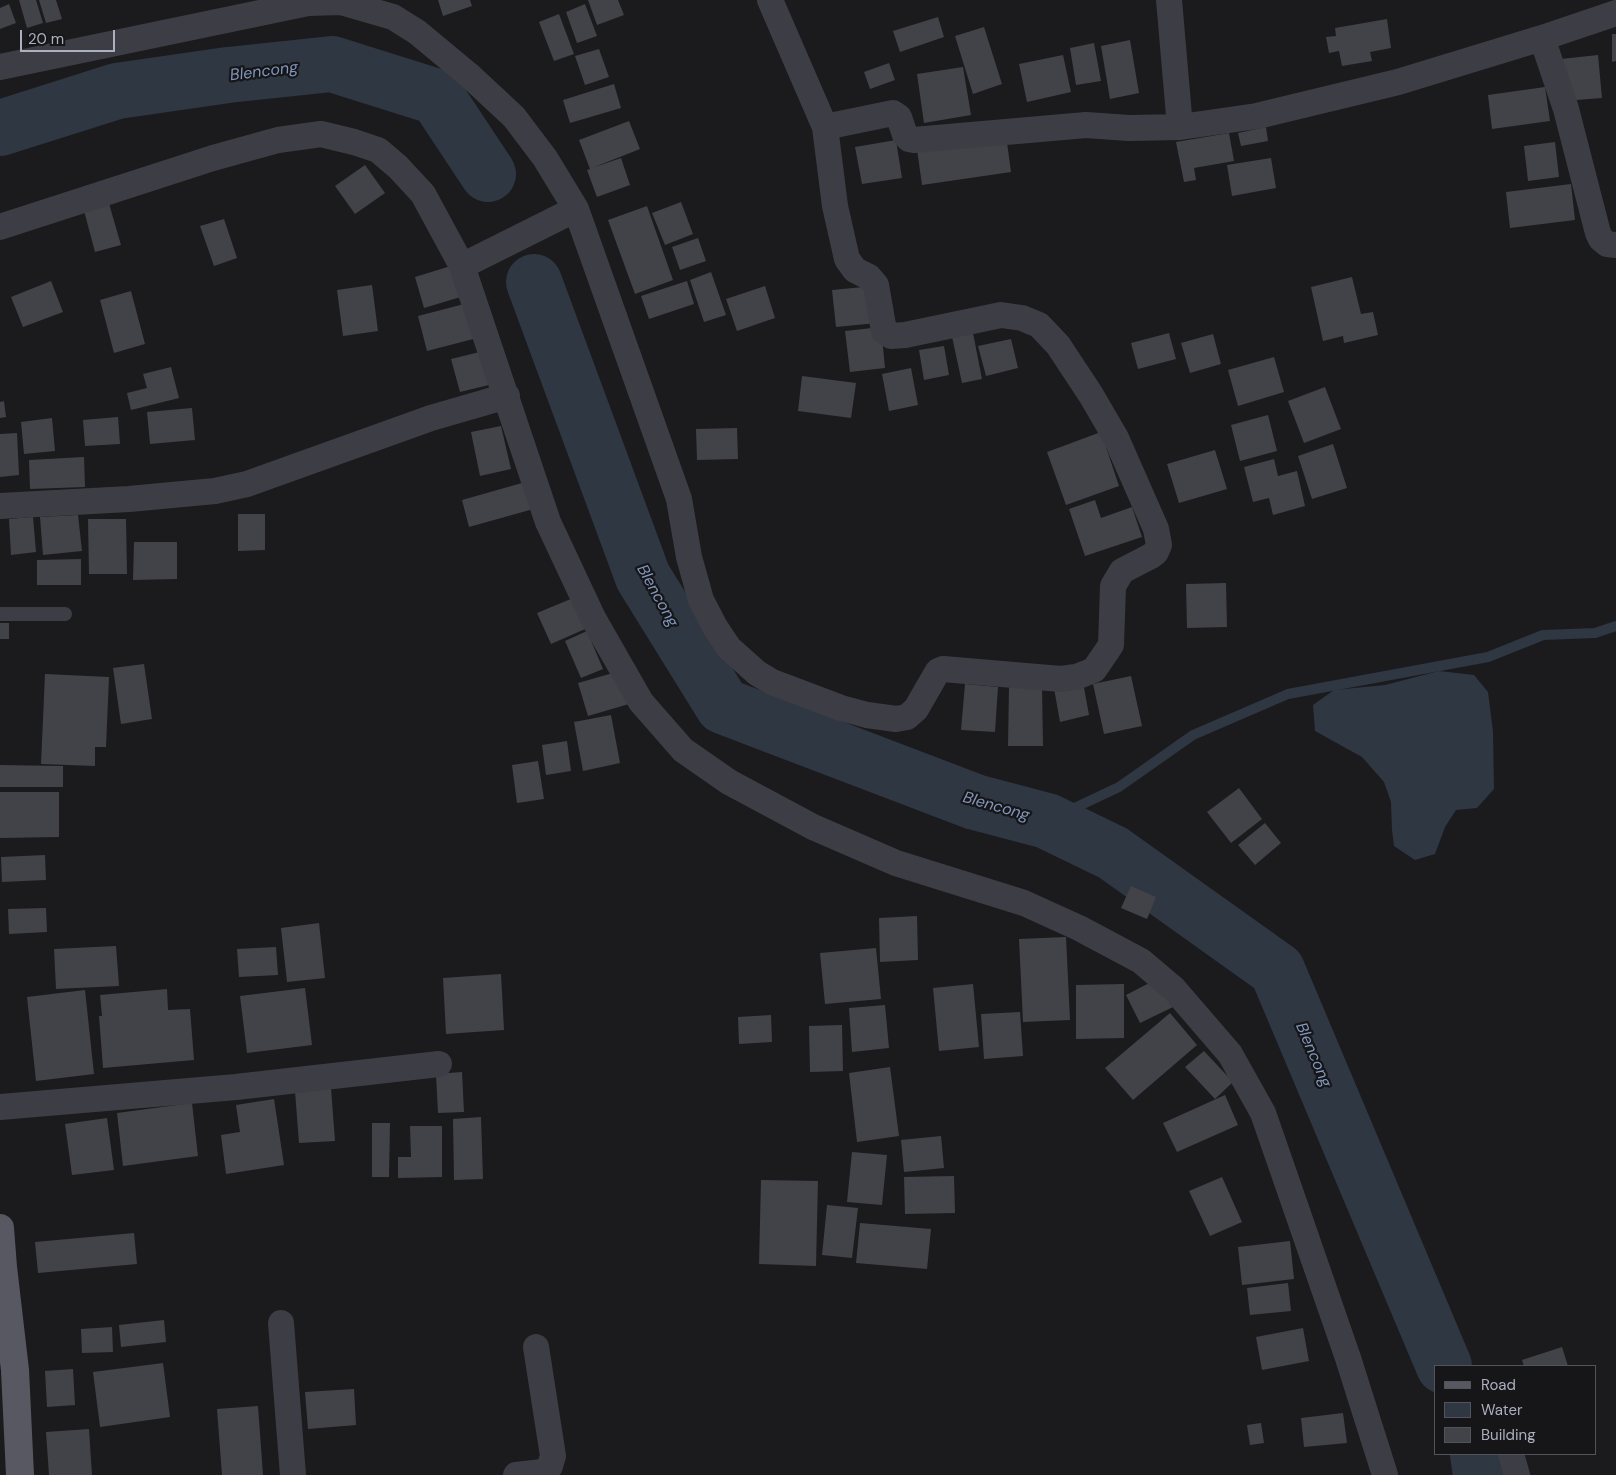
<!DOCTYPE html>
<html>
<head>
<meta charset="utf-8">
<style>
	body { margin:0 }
	#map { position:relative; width:1616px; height:1475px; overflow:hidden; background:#1b1b1d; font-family:"DM Sans",sans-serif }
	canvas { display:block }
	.legend { position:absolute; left:1434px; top:1365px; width:162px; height:90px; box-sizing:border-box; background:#161619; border:1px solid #52535b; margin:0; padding:6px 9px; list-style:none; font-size:15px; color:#acafbe }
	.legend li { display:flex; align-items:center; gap:10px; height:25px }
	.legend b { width:25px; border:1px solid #52535b }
	.scale { position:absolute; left:20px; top:30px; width:95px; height:22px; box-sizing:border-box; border:2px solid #acafbe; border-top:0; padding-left:6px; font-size:15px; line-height:18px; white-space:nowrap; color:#acafbe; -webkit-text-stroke:4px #161619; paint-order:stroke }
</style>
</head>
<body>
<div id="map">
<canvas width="1616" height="1475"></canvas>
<ul class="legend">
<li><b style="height:6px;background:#575862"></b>Road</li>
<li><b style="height:14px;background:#2f3743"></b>Water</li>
<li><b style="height:14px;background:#424348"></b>Building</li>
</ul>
<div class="scale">20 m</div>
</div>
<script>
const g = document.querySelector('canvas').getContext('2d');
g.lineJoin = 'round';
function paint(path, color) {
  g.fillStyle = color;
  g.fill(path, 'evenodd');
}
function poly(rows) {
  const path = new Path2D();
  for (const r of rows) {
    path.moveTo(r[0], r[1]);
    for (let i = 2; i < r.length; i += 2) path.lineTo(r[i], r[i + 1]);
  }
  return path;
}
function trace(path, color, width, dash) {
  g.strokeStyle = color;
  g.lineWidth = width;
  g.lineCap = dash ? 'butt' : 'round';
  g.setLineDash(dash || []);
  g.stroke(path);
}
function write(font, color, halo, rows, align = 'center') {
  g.font = font + ' "DM Sans",sans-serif';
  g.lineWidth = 4.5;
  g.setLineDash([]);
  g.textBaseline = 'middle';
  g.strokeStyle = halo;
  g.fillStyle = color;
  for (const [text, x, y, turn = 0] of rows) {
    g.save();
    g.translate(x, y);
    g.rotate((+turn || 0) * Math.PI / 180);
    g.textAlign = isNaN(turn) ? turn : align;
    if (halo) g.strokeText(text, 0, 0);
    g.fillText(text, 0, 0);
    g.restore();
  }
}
paint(poly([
	[1439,671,1474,675,1488,692,1493,732,1494,789,1477,808,1456,810,1445,827,1435,854,1415,860,1394,846,1392,830,1391,802,1384,782,1362,757,1315,731,1313,705,1334,690,1385,685]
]), '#2f3743');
trace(poly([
	[1047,821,1119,787,1193,735,1288,694,1488,657,1543,635,1595,633,1616,626]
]), '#2f3743', 10);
trace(poly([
	[0,128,117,91,228,75,332,64,437,97,488,174],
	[534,282,643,577,723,706,975,802,1047,821,1113,853,1277,970,1444,1366],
	[1478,1454,1481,1475]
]), '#2f3743', 56);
paint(poly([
	[19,0,36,0,43,23,27,28],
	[39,0,56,0,62,19,46,23],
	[438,0,470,0,472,6,443,16],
	[588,0,618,0,624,15,597,25],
	[9,4,16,23,0,29,0,8],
	[585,4,597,36,577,43,566,12],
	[559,14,574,54,554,61,539,22],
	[938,17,944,37,900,52,893,31],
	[1387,19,1391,48,1370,52,1372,61,1342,66,1339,51,1329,53,1326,37,1336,36,1335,28],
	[984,27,1002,84,973,94,955,36],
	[1612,34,1616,34,1616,61,1612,62],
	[1130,40,1139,93,1110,99,1101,46],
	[1094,43,1101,81,1076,85,1070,48],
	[599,49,609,77,585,85,575,56],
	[1063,55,1071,92,1027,102,1019,64],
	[1598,55,1602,98,1564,101,1561,59],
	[889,63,895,80,870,89,864,72],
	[963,67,971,115,924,123,917,74],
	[614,84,621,108,570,123,563,100],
	[1545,87,1550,121,1492,129,1488,95],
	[629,121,640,149,592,168,621,158,630,185,597,197,587,170,590,169,579,140],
	[1266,127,1268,141,1241,146,1238,133],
	[1229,133,1234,161,1194,168,1196,180,1184,182,1176,142],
	[1006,135,1011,172,922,185,917,149],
	[896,140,902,178,862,184,855,147],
	[1555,142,1559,177,1528,181,1524,146],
	[1271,158,1276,188,1232,196,1227,165],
	[365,165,385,193,355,214,335,186],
	[1571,184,1575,220,1510,228,1506,192],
	[108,200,121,245,95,252,83,207],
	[681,202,693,234,665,245,652,213],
	[647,206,673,280,635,294,608,220],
	[224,219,237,258,214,266,200,226],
	[698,238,706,261,680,270,672,247],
	[454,265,464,296,424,308,415,277],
	[711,272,726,315,704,322,690,280],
	[1352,277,1361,314,1373,312,1378,335,1344,343,1343,336,1323,341,1311,287],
	[51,281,63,312,23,327,11,297],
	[687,281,694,304,649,319,641,296],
	[372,285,378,331,343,336,337,290],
	[765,286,775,318,737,331,726,299],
	[874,286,877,323,836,327,832,290],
	[131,291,145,344,114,353,100,300],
	[468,303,477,338,427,351,418,316],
	[881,327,885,368,850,372,845,331],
	[972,328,982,379,962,383,951,332],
	[1169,333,1176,359,1138,369,1131,343],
	[1213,334,1221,364,1190,373,1181,343],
	[1011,339,1018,368,986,376,978,346],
	[944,346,949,375,924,380,919,350],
	[488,350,497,383,460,392,451,359],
	[1274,357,1284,392,1238,406,1228,370],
	[171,367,179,398,131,410,127,393,147,388,143,374],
	[911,368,918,405,889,411,882,374],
	[802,376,856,383,851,418,798,411],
	[1325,387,1341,429,1304,443,1288,401],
	[4,401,6,417,0,418,0,402],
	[192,408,195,440,150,444,147,412],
	[1268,415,1277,451,1240,461,1231,425],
	[118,417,120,444,85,446,83,420],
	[52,418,55,451,24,454,21,422],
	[501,426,511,469,480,476,471,432],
	[737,428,738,459,697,460,696,429],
	[1101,432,1119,486,1066,505,1047,452],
	[17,433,19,475,0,477,0,434],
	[1333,444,1347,488,1312,499,1298,456],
	[1215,450,1227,489,1179,503,1167,464],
	[84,457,85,487,30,489,29,460],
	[1274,459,1278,476,1297,471,1305,506,1273,515,1269,498,1253,502,1244,467],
	[529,481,537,508,469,527,462,500],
	[1095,500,1101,518,1132,507,1142,537,1085,556,1069,509],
	[238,514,265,514,265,550,238,551],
	[78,515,82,551,43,555,40,517],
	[33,517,36,552,11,555,9,519],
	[88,519,126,519,127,574,89,574],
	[134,542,177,542,177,579,133,580],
	[81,559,81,585,37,585,37,560],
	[1226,583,1227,627,1187,628,1186,584],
	[578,596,592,626,551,644,537,613],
	[0,623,9,623,9,639,0,639],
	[587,631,603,669,581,678,565,641],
	[144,664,152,719,121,724,113,668],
	[620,671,629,704,588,716,578,683],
	[45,674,109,677,106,747,95,747,95,766,41,764],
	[1131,676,1142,726,1104,734,1093,684],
	[1083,682,1089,715,1060,722,1054,688],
	[965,684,998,687,995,732,961,730],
	[1009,687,1042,687,1043,746,1008,746],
	[611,715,620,763,583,771,574,722],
	[567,741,571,771,546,775,542,745],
	[538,761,544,799,517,803,512,765],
	[0,765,63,766,63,787,0,787],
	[1239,788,1262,819,1231,843,1207,812],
	[0,792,59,792,59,837,0,838],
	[1265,823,1281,843,1255,865,1238,845],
	[45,855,46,880,2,882,1,857],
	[1131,886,1156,897,1147,919,1121,908],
	[46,908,47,932,9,934,8,909],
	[917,916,918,960,880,962,879,918],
	[319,923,325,978,287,982,281,928],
	[1066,937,1070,1020,1023,1022,1019,939],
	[116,946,119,986,56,989,54,949],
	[276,947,278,975,239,977,237,949],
	[876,948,881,999,825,1004,820,953],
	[501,974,504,1030,446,1034,443,978],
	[1159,978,1173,1007,1140,1023,1126,995],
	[973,984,979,1047,939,1051,933,988],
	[1124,984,1124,1038,1076,1039,1076,985],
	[305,988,312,1045,247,1053,240,996],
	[167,989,168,1010,190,1009,194,1060,103,1068,99,1016,102,1016,100,995],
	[85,990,94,1074,36,1081,27,997],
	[885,1005,889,1048,852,1052,849,1008],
	[1020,1012,1023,1056,984,1059,981,1014],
	[1170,1013,1197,1045,1133,1100,1105,1068],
	[771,1015,772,1042,739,1044,738,1017],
	[842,1025,843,1071,810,1072,809,1026],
	[1204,1051,1233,1082,1215,1099,1185,1067],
	[890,1067,899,1136,857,1142,849,1073],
	[462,1072,464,1112,438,1113,436,1074],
	[331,1088,335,1141,299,1143,295,1091],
	[1225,1095,1238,1125,1177,1152,1163,1123],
	[274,1099,284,1165,226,1174,221,1135,240,1132,236,1105],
	[192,1103,198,1156,123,1166,117,1113],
	[481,1117,483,1179,454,1180,453,1119],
	[107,1118,114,1170,72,1175,65,1124],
	[372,1123,390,1123,389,1177,372,1177],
	[410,1126,442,1126,442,1177,398,1178,398,1157,411,1157],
	[941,1136,944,1168,904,1172,901,1140],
	[852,1152,887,1155,882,1205,847,1202],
	[954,1176,955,1213,905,1214,904,1177],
	[1222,1177,1242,1222,1210,1236,1189,1191],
	[761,1180,818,1181,816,1266,759,1264],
	[827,1205,858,1208,852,1258,822,1255],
	[860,1223,931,1229,927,1269,856,1263],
	[134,1233,137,1264,38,1273,35,1242],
	[1290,1241,1294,1279,1242,1285,1238,1247],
	[1288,1283,1291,1311,1250,1315,1247,1288],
	[164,1320,166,1342,121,1347,119,1325],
	[112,1327,113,1352,82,1353,81,1329],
	[1303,1328,1309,1361,1262,1370,1256,1337],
	[1562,1347,1568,1366,1524,1366,1522,1360],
	[163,1363,170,1417,100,1427,93,1372],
	[73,1369,75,1405,47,1407,45,1371],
	[354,1389,356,1425,308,1429,305,1392],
	[258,1406,263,1475,222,1475,217,1409],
	[1343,1413,1347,1443,1304,1447,1301,1418],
	[1261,1423,1264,1443,1250,1445,1247,1425],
	[89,1429,92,1475,49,1475,46,1432]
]), '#424348');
trace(poly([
	[0,614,65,614]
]), '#3d3d45', 14);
trace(poly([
	[1169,0,1180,127],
	[1542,38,1566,109,1598,233,1601,239,1607,244,1616,245],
	[0,67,308,3,341,2,393,17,417,32,470,76,514,117,545,158,576,209,679,499,689,557,701,600,715,627,729,648,757,673,772,682,841,708,867,715,896,719,907,717,916,709,935,676,938,671,943,669,1061,679,1076,677,1094,670,1111,645,1113,586,1122,571,1151,556,1156,552,1159,545,1156,529,1116,438,1091,395,1058,345,1039,325,1022,318,1001,315,905,335,891,336,884,331,876,285,869,277,855,270,847,259,835,206,825,127,770,0],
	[825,127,893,113,899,117,905,135,909,139,914,140,1086,125,1129,128,1180,127,1257,116,1398,82,1542,38,1616,13],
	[0,227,213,158,278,140,321,134,354,142,378,150,398,167,423,194,462,266,548,522,593,618,641,702,683,750,729,782,813,827,896,863,1024,903,1079,928,1141,961,1174,989,1230,1054,1263,1113,1348,1358,1385,1475],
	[462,266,576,209],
	[0,506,129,499,215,491,247,484,431,418,507,396],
	[0,1107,236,1087,439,1064],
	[281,1323,293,1475],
	[1511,1454,1517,1475],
	[516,1475,543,1472,550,1466,553,1456,536,1347]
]), '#3d3d45', 26);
trace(poly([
	[0,1228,3,1267,15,1370,20,1475]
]), '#575862', 28);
write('italic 16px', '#8197bb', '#161619', [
	["Blencong",264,72,-7],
	["Blencong",657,596,61],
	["Blencong",996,807,16],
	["Blencong",1313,1055,67]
]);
</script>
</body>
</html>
